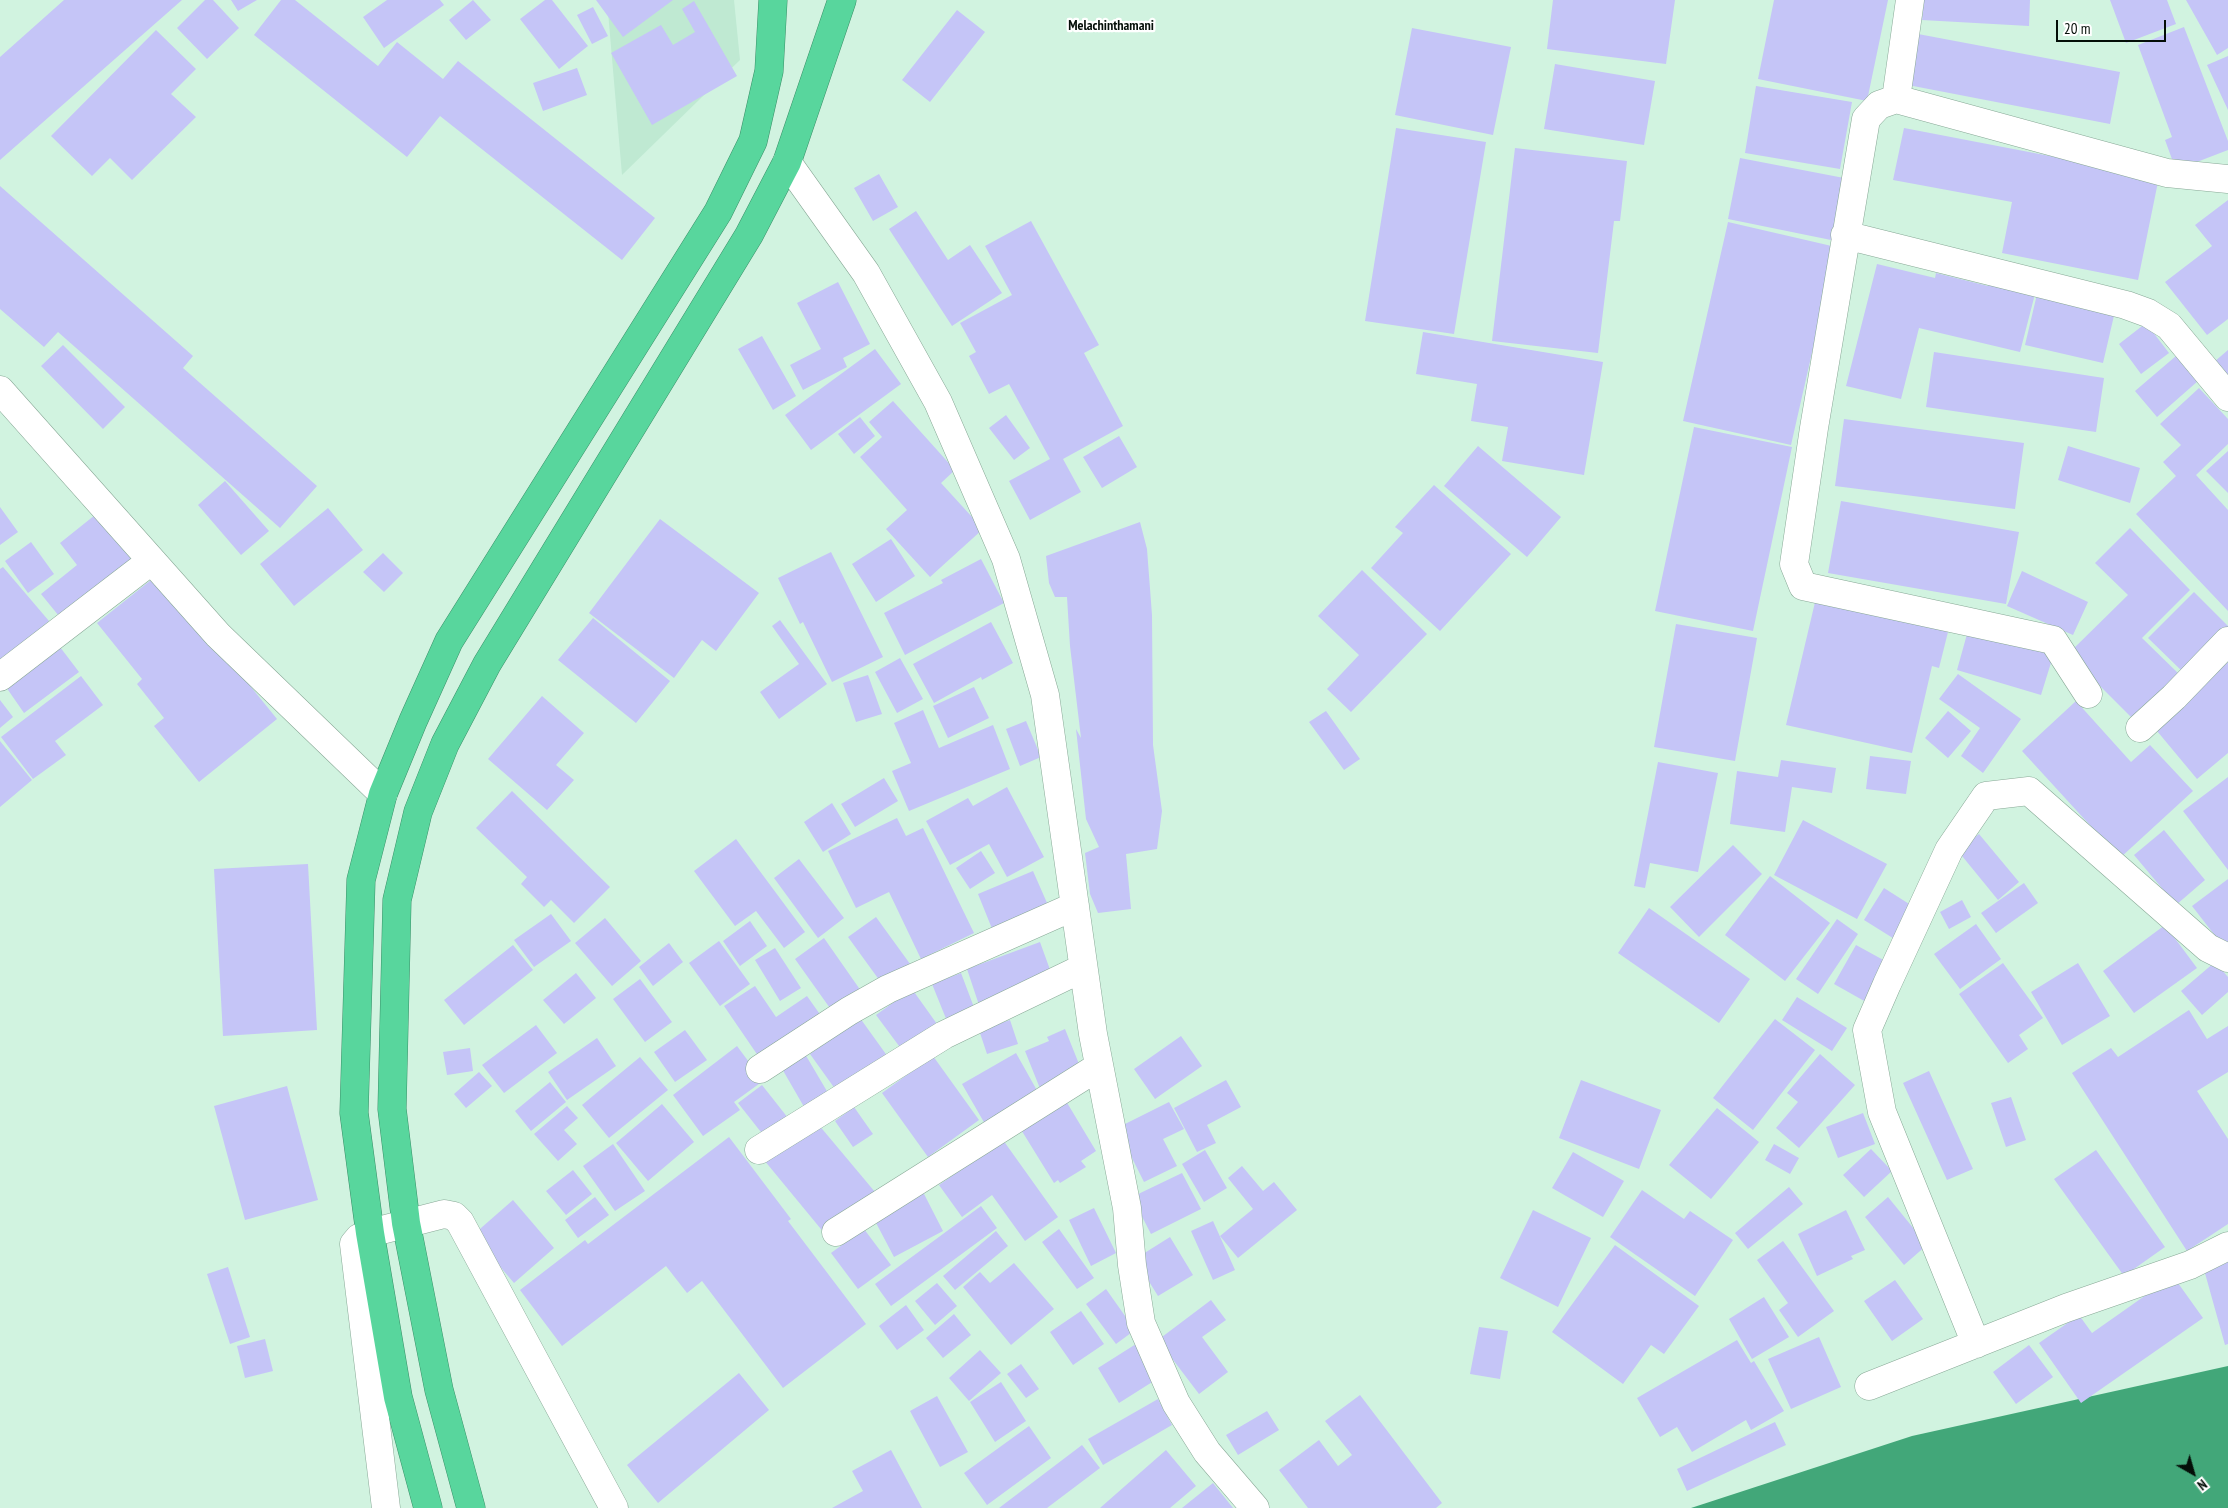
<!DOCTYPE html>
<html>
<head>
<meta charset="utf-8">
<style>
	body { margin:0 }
	#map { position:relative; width:2228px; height:1508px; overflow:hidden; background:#d1f3e0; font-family:"PT Sans Narrow",sans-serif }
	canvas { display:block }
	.north { position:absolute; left:2168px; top:1448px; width:50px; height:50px; -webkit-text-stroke:4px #fff; paint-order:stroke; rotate:142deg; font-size:14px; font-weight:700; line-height:20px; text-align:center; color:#040e08 }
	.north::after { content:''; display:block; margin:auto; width:18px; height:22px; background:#040e08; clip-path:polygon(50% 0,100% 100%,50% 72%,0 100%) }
	.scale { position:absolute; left:2056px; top:20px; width:110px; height:22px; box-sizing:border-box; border:2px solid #040e08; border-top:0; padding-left:6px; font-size:15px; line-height:18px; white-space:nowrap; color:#040e08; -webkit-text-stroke:4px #fff; paint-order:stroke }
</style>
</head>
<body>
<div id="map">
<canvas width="2228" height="1508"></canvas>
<div class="north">N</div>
<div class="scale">20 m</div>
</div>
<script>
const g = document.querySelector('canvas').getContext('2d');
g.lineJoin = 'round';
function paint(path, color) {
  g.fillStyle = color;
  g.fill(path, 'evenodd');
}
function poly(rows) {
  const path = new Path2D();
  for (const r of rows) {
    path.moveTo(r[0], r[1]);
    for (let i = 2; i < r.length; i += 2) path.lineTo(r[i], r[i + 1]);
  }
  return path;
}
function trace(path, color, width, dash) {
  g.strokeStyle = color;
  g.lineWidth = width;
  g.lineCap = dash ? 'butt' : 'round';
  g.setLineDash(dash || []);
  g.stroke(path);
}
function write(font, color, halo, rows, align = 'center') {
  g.font = font + ' "PT Sans Narrow",sans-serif';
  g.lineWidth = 4.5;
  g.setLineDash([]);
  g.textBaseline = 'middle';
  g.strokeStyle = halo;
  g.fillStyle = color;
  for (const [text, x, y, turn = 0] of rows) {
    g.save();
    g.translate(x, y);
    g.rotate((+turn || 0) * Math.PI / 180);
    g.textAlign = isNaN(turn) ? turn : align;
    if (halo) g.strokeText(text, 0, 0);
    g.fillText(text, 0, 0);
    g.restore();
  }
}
paint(poly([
	[607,0,734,0,740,60,622,175]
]), '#bfe9d2');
paint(poly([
	[2228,1366,2228,1508,1691,1508,1912,1436]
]), '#42a779');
paint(poly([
	[64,0,182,0,0,160,0,57],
	[205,0,213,0,239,28,207,59,177,28],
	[231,0,257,0,238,11],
	[281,0,295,0,378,66,397,42,443,79,458,61,655,218,622,260,440,116,407,157,254,35],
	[387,0,440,0,444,5,384,48,363,17],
	[473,0,491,20,466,40,449,20],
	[545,0,552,0,588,46,559,69,520,19],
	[596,0,673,0,623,37],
	[1553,0,1675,0,1666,64,1547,49],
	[1774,0,1888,0,1867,101,1758,79],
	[1924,0,2030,0,2029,26,1922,20],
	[2110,0,2167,0,2176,24,2126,43],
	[2186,0,2228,0,2228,48,2217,55],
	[694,1,737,76,652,125,611,53,661,25,673,45,695,32,682,9],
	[593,7,608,36,592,44,577,15],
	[957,10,985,32,930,102,902,80],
	[2184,27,2228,141,2228,150,2176,170,2165,140,2172,137,2138,45],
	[1412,28,1511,47,1493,135,1395,115],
	[156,30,196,69,171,94,196,117,132,180,110,158,92,176,51,136],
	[1918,34,2120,72,2110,124,1908,85],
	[2228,56,2228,110,2207,65],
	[1555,64,1655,81,1644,145,1544,129],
	[577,68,587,95,543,111,533,83],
	[1756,86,1852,102,1840,169,1745,153],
	[1396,128,1486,142,1454,334,1365,321],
	[1904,128,2159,177,2138,280,2002,253,2012,202,1893,180],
	[1515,148,1627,161,1620,221,1614,221,1598,353,1492,341],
	[1740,158,1844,178,1831,240,1728,219],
	[879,174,898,207,873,221,854,188],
	[0,186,193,356,183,368,317,486,280,528,58,332,44,347,0,309],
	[2228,200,2228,319,2207,335,2165,282,2212,246,2195,225],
	[916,211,948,260,970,245,1002,293,952,326,889,229],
	[1031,221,1099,345,1084,353,1123,426,1063,459,1081,492,1030,520,1009,481,1050,459,1009,384,989,394,969,356,976,352,960,323,1012,295,985,246],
	[1728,222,1836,247,1791,445,1683,421],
	[1877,264,1935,278,1936,273,1988,286,1989,282,2035,294,2020,352,1919,328,1901,399,1846,386],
	[838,282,870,344,843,358,847,367,803,390,790,365,821,349,797,303],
	[2038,290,2116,307,2103,363,2025,345],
	[2146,323,2169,353,2141,374,2119,344],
	[1423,332,1603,362,1584,475,1502,461,1508,427,1471,421,1477,384,1416,374],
	[762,336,796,396,773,410,738,349],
	[63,345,125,407,103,429,41,366],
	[875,349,901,384,811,450,785,415],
	[2228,350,2228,379,2214,362],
	[1934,352,2104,378,2096,432,1926,407],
	[2176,356,2198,381,2157,417,2135,391],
	[2199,388,2228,419,2228,444,2196,475,2228,510,2228,611,2136,514,2176,476,2163,462,2181,445,2160,424],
	[893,401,955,470,941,483,983,529,930,577,886,529,907,510,860,457,882,437,869,422],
	[1006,415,1030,448,1014,460,989,428],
	[860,417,875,436,854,454,838,434],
	[1844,419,2024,443,2015,509,1835,486],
	[1694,427,1792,447,1753,631,1655,611],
	[1119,436,1137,467,1102,488,1083,457],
	[1478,446,1561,517,1527,557,1444,486],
	[2068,446,2140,468,2130,503,2058,480],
	[2228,451,2228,493,2206,471],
	[225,481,269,531,241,555,198,505],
	[1434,485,1511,554,1440,631,1371,568,1403,533,1395,527],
	[1841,501,2019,532,2006,604,1828,573],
	[0,507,18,532,0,545],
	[328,508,363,550,294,606,260,564],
	[100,511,139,560,63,621,41,594,77,565,60,543],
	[660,519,759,593,716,651,702,640,674,678,589,613],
	[1140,522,1147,549,1152,615,1153,745,1162,811,1157,849,1126,854,1131,909,1098,913,1090,894,1085,853,1099,847,1086,819,1076,729,1081,738,1070,646,1067,597,1055,597,1049,583,1046,556],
	[2130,528,2190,590,2142,638,2182,677,2136,722,2068,654,2128,595,2095,563],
	[891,539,915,576,876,602,852,564],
	[31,542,54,574,28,593,5,561],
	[831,552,883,657,832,682,803,622,800,624,778,578],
	[383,553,403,573,384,592,363,572],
	[981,559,1004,603,905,655,884,613,943,583,941,580],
	[3,567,49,621,0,663,0,569],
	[1362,570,1427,634,1351,712,1327,689,1359,655,1318,616],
	[2022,571,2088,602,2073,635,2007,606],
	[156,576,183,603,277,719,199,782,154,726,164,718,137,684,142,679,97,623],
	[2194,592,2228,626,2228,630,2185,674,2148,638],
	[1816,598,1949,628,1939,668,1932,666,1912,753,1786,725],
	[593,618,670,681,636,723,558,660],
	[780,620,827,684,779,719,760,692,799,664,772,626],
	[991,622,1013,663,982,680,981,677,934,703,913,664],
	[1676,624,1757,638,1735,761,1654,747],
	[1969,627,2054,653,2041,695,1957,670],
	[60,647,79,672,24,713,6,687],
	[900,658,923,699,897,713,875,672],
	[2228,662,2228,753,2197,779,2152,725],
	[1958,674,2021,719,1983,773,1961,756,1980,728,1939,699],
	[868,675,882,714,856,722,843,683],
	[81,676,103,705,55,741,66,755,33,779,1,737],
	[974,687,989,718,948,738,933,706],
	[542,696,584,733,556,765,574,780,547,810,488,759],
	[0,700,13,717,0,728],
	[2076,701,2131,762,2150,745,2193,791,2120,858,2022,751],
	[923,710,939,748,993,725,1010,769,909,811,892,771,911,763,894,723],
	[1326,711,1360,759,1344,770,1309,722],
	[1948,711,1971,731,1948,758,1925,738],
	[1026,721,1041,757,1020,766,1006,729],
	[0,741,32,780,0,807],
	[1870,756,1911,761,1906,794,1866,789],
	[1781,760,1836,768,1832,793,1792,787,1785,832,1730,824,1737,771,1778,777],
	[1658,762,1718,773,1698,872,1650,863,1645,888,1634,886],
	[2228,777,2228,870,2183,811],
	[884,778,898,801,855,827,841,804],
	[1007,787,1044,857,1007,877,989,844,950,865,926,821,968,798,973,806],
	[512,791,610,887,574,923,551,900,544,907,521,884,527,877,476,828],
	[832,803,851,834,823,852,804,822],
	[897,818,906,836,923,828,974,933,921,959,889,892,856,908,828,851],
	[1803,820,1887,864,1857,919,1774,875],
	[2164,830,2205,880,2176,905,2134,855],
	[1979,834,2019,882,1998,900,1958,851],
	[736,839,805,932,784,948,756,911,735,926,694,871],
	[1733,845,1762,874,1699,937,1670,907],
	[981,851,995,873,970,889,956,868],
	[799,859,844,918,818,938,774,878],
	[308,864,317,1030,223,1036,214,869],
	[1033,871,1051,912,995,936,978,894],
	[1770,876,1830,923,1785,981,1725,935],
	[2228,879,2228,950,2227,951,2192,906],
	[2024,883,2038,903,1996,933,1981,913],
	[1884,888,1917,909,1896,940,1864,920],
	[1962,900,1971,917,1949,929,1940,912],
	[1649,908,1750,979,1719,1023,1618,953],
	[551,914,571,941,534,967,514,940],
	[876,917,913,968,885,988,848,937],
	[605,918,641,961,612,986,575,943],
	[1837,919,1858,934,1818,994,1796,979],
	[750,921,767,946,740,966,723,941],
	[1976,924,2001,959,1960,989,1934,954],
	[2165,925,2197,968,2134,1013,2103,971],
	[824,938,861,991,832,1011,795,959],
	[719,941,750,984,720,1006,689,963],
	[1040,942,1053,978,979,1005,967,969],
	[669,943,683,962,653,986,639,967],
	[513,945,533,970,464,1025,444,1000],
	[1856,945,1887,962,1866,1002,1834,984],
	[775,948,801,988,780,1001,755,960],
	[2215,962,2228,977,2228,992,2202,1015,2181,991],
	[2003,963,2043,1018,2019,1035,2028,1049,2008,1063,1959,994],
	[2078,963,2110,1016,2062,1045,2031,992],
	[576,973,596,998,564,1024,543,1000],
	[961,973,975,1010,947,1021,932,984],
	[640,979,672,1022,645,1042,613,999],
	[755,986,776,1017,807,996,824,1020,763,1063,724,1006],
	[912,989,937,1024,902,1050,876,1015],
	[1797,997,1847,1028,1832,1051,1782,1020],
	[2189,1010,2207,1039,2228,1026,2228,1072,2197,1091,2228,1139,2228,1224,2187,1251,2072,1073,2111,1048,2118,1057],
	[860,1018,888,1057,838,1093,810,1054],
	[1775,1019,1815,1050,1753,1130,1713,1098],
	[1010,1020,1018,1044,987,1054,979,1030],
	[536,1025,557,1053,504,1093,482,1065],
	[1065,1029,1083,1074,1041,1091,1025,1051,1049,1041,1047,1037],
	[685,1030,707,1060,675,1082,654,1052],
	[1181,1036,1202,1066,1155,1099,1134,1069],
	[597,1038,616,1066,567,1100,548,1072],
	[737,1046,763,1081,734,1102,740,1110,703,1136,673,1095],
	[470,1048,473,1071,447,1075,443,1052],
	[1016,1053,1039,1094,985,1124,962,1084],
	[805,1054,831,1098,807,1112,781,1067],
	[1820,1054,1855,1085,1799,1148,1776,1128,1798,1102,1787,1093],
	[933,1056,979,1120,928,1157,882,1093],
	[640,1057,668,1090,609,1138,582,1105],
	[1929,1071,1973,1169,1947,1180,1903,1083],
	[479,1072,492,1086,466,1108,454,1094],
	[1226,1080,1241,1107,1207,1125,1216,1143,1197,1152,1174,1108],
	[1581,1080,1661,1110,1639,1169,1559,1138],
	[550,1082,566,1102,531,1131,515,1111],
	[762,1085,792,1123,768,1141,738,1103],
	[287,1086,318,1200,245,1220,214,1106],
	[2011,1097,2026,1140,2006,1147,1991,1103],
	[1066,1101,1096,1151,1081,1161,1086,1167,1060,1183,1058,1180,1054,1183,1020,1128],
	[1169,1102,1184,1129,1163,1139,1177,1166,1144,1182,1117,1128],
	[662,1104,694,1142,648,1181,616,1143],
	[567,1106,578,1118,564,1130,577,1144,558,1161,534,1134],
	[854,1107,873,1134,853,1147,835,1121],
	[1717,1108,1759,1142,1711,1199,1669,1165],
	[1863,1113,1875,1144,1838,1158,1826,1127],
	[813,1118,875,1192,825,1234,764,1160],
	[729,1137,791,1219,788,1221,866,1324,783,1388,702,1281,687,1293,666,1266,562,1346,520,1290,585,1240,588,1244],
	[1003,1140,1058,1217,1025,1241,992,1195,962,1217,939,1185],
	[613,1144,645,1191,615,1211,583,1166],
	[1774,1144,1799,1158,1790,1174,1765,1160],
	[1871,1149,1892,1171,1864,1197,1843,1175],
	[1205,1150,1227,1188,1204,1202,1182,1164],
	[2096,1150,2165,1247,2124,1276,2054,1179],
	[1573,1152,1624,1181,1603,1217,1552,1188],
	[1242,1166,1263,1191,1274,1182,1297,1210,1238,1258,1220,1236,1253,1209,1228,1178],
	[573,1170,592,1194,566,1215,546,1191],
	[1182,1173,1201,1209,1151,1234,1132,1197],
	[1789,1187,1803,1204,1748,1249,1735,1233],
	[1642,1190,1684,1219,1690,1211,1733,1240,1695,1296,1610,1237],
	[923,1192,943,1231,894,1257,874,1219],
	[595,1197,609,1215,578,1238,565,1220],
	[1888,1197,1927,1245,1904,1265,1865,1217],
	[513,1200,554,1248,514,1283,473,1235],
	[981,1206,997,1228,891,1306,875,1284],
	[1094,1208,1116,1253,1091,1266,1069,1220],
	[1533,1210,1591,1238,1558,1307,1500,1278],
	[1846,1210,1865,1250,1851,1256,1853,1259,1817,1276,1798,1234],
	[1213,1221,1235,1270,1213,1280,1191,1231],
	[864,1229,891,1265,858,1289,831,1253],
	[1059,1229,1094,1278,1077,1289,1042,1242],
	[996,1231,1008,1246,955,1290,943,1276],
	[1170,1237,1193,1275,1158,1296,1135,1259],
	[1783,1241,1834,1311,1798,1337,1779,1310,1788,1303,1757,1260],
	[1615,1245,1699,1306,1664,1354,1651,1345,1623,1384,1552,1332],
	[2228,1259,2228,1344,2225,1345,2203,1266],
	[1014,1263,1054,1309,1011,1345,963,1287,980,1272,990,1283],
	[228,1267,250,1337,230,1344,207,1274],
	[2173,1276,2203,1318,2081,1403,2039,1343,2079,1315,2092,1333],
	[1895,1280,1923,1319,1892,1341,1864,1301],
	[937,1283,957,1306,935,1325,915,1301],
	[1106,1289,1135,1330,1116,1344,1086,1304],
	[1764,1297,1789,1337,1752,1359,1729,1319],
	[1211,1300,1226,1320,1202,1337,1228,1372,1199,1394,1158,1340],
	[906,1305,924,1330,897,1350,879,1326],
	[1081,1311,1104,1344,1073,1365,1050,1332],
	[954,1314,971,1335,943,1358,926,1338],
	[1479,1327,1508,1331,1500,1379,1470,1374],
	[1819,1337,1841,1387,1791,1409,1768,1359],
	[265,1339,273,1371,245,1378,237,1346],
	[1737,1340,1751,1363,1754,1361,1784,1411,1751,1430,1746,1420,1692,1452,1677,1427,1660,1437,1637,1398],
	[1136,1344,1157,1379,1119,1403,1098,1368],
	[2029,1345,2053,1377,2016,1404,1993,1372],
	[980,1350,1001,1373,969,1401,949,1378],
	[1021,1364,1039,1389,1026,1398,1007,1374],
	[739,1373,769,1410,658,1503,627,1465],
	[1001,1382,1026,1421,995,1442,970,1402],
	[1360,1395,1442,1503,1436,1508,1308,1508,1279,1470,1319,1440,1338,1466,1352,1455,1325,1421],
	[937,1396,968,1452,940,1467,910,1411],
	[1158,1399,1172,1425,1103,1465,1088,1439],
	[1267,1411,1279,1430,1238,1455,1226,1435],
	[1775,1422,1786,1445,1687,1491,1677,1469],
	[1029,1426,1051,1458,987,1505,964,1473],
	[1082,1445,1100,1468,1047,1508,999,1508],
	[891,1450,922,1508,832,1508,863,1491,852,1471],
	[1166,1450,1196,1486,1170,1508,1100,1508],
	[1213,1483,1233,1508,1182,1508]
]), '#c5c5f7');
const street = poly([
	[1896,99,1910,0],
	[787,162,866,273,938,402,1006,559,1045,695,1093,1034,1127,1208,1132,1265,1141,1323,1176,1403,1207,1452,1255,1508],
	[1845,235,2126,305,2148,313,2169,326,2228,397],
	[0,390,218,635,383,794],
	[0,677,151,561],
	[2088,694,2053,640,1803,586,1794,564,1814,428,1866,119,1879,105,1896,99,2167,173,2228,179],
	[2140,728,2174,697,2228,641],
	[760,1069,849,1011,888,989,1075,906],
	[759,1150,944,1035,1083,968],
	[836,1232,1098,1067],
	[1976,1344,1882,1112,1867,1030,1887,984,1949,850,1986,796,2029,791,2208,948,2228,958],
	[1869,1386,2066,1308,2190,1265,2228,1246],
	[386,1508,354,1244,359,1238,370,1233,444,1214,454,1216,460,1222,614,1508]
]);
const highway = poly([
	[428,1508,398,1397,370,1233,354,1113,361,880,383,794,413,721,449,641,718,212,753,141,769,71,773,0],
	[471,1508,439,1390,406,1223,392,1109,397,900,418,812,445,744,487,664,749,235,787,162,842,0]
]);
trace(street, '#88a896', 29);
trace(highway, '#3b9069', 29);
trace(street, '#fff', 28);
trace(highway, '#58d69d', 28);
write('bold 14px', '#040e08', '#fff', [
	["Melachinthamani",1111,26]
]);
</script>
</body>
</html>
